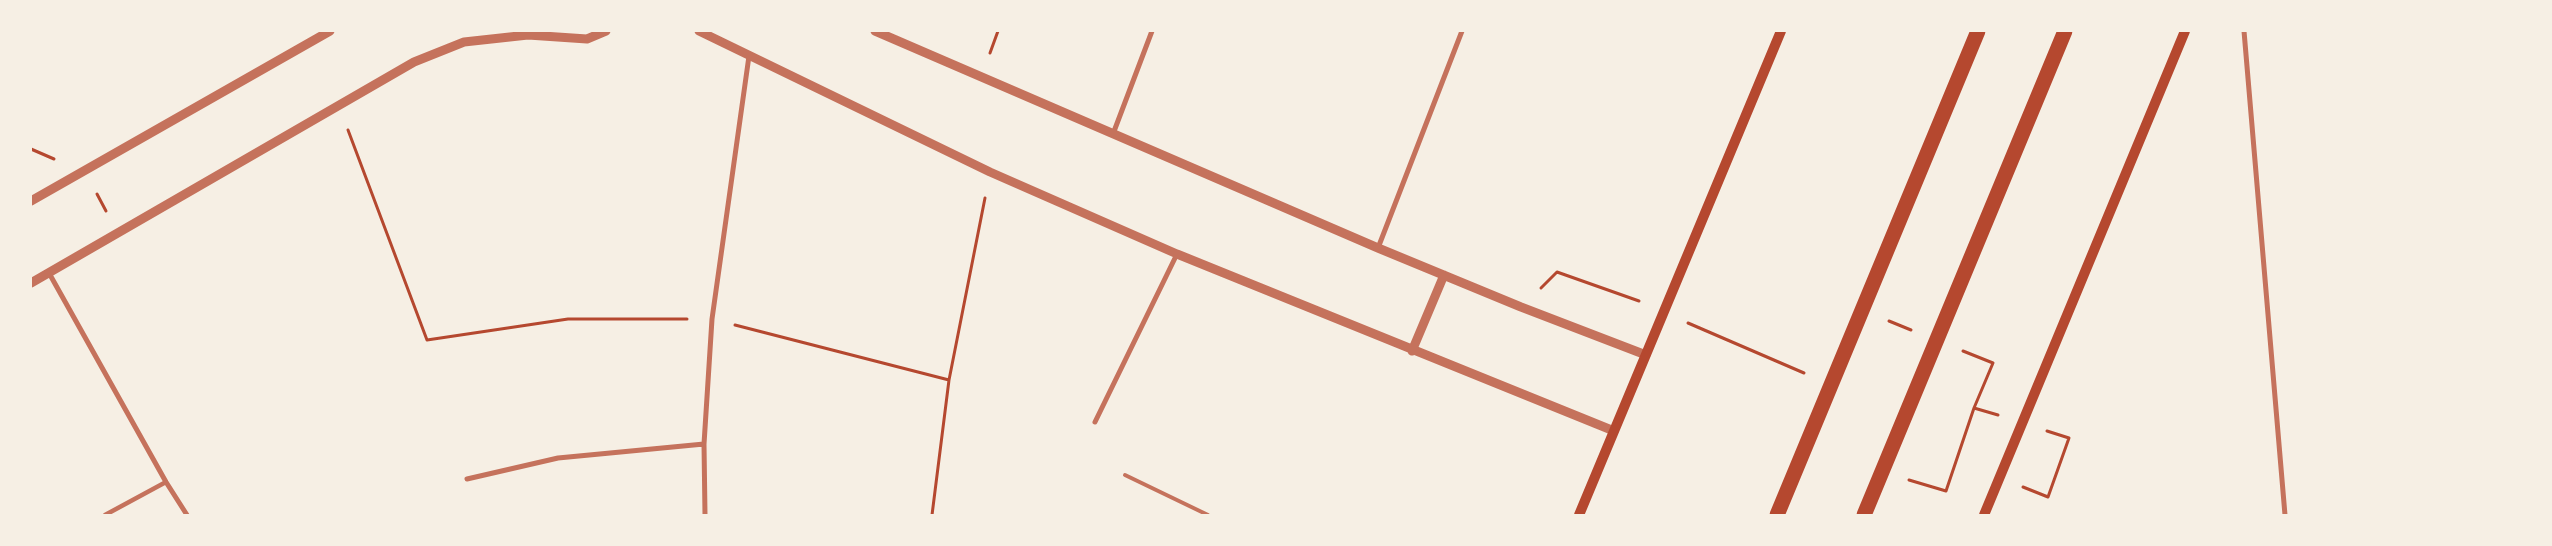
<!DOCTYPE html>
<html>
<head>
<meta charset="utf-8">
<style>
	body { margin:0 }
	#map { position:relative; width:2552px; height:546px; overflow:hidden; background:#f6efe4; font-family:"Fira Sans Condensed",sans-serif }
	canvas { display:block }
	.frame { position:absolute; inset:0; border:32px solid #f6efe4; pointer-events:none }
</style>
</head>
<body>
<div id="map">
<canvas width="2552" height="546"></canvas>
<div class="frame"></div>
</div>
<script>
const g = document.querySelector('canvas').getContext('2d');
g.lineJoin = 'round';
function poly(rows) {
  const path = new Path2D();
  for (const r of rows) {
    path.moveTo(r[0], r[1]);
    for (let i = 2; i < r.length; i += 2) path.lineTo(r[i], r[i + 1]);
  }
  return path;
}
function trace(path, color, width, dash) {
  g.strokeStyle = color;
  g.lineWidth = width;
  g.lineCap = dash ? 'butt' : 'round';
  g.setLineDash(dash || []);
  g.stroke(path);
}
trace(poly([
	[990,53,998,31],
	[348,130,427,340,568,319,687,319],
	[31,149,54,159],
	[97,194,106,211],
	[1541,288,1557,272,1639,301],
	[1889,321,1911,330],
	[1688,323,1804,373],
	[735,325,949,380],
	[1963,351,1993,363,1974,408,1998,415],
	[1909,480,1946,491,1974,408],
	[2023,487,2048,497,2069,438,2047,431],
	[932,515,949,380,985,198]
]), '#b5482f', 3);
trace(poly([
	[1125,475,1208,515]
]), '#c5725c', 4);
trace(poly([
	[105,515,166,482]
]), '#c5725c', 4.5);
trace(poly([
	[2244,31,2285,515],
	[1113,134,1152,31],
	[1378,248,1462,31],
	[49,273,166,482,187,515],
	[1095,422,1177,254],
	[467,479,558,458,704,444],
	[705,515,704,444,712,319,749,56]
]), '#c5725c', 5);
trace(poly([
	[699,31,990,172,1177,254,1614,431],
	[875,31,1378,248,1521,307,1646,355],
	[524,33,528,35,587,39,606,31],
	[31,201,330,31],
	[31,283,414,62,464,42,528,35],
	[1412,351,1444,275]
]), '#c5725c', 9);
trace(poly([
	[1579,515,1781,31],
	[1984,515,2185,31]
]), '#b5482f', 10);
trace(poly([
	[1777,515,1978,31],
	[1864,515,2065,31]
]), '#b5482f', 15);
</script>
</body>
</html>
